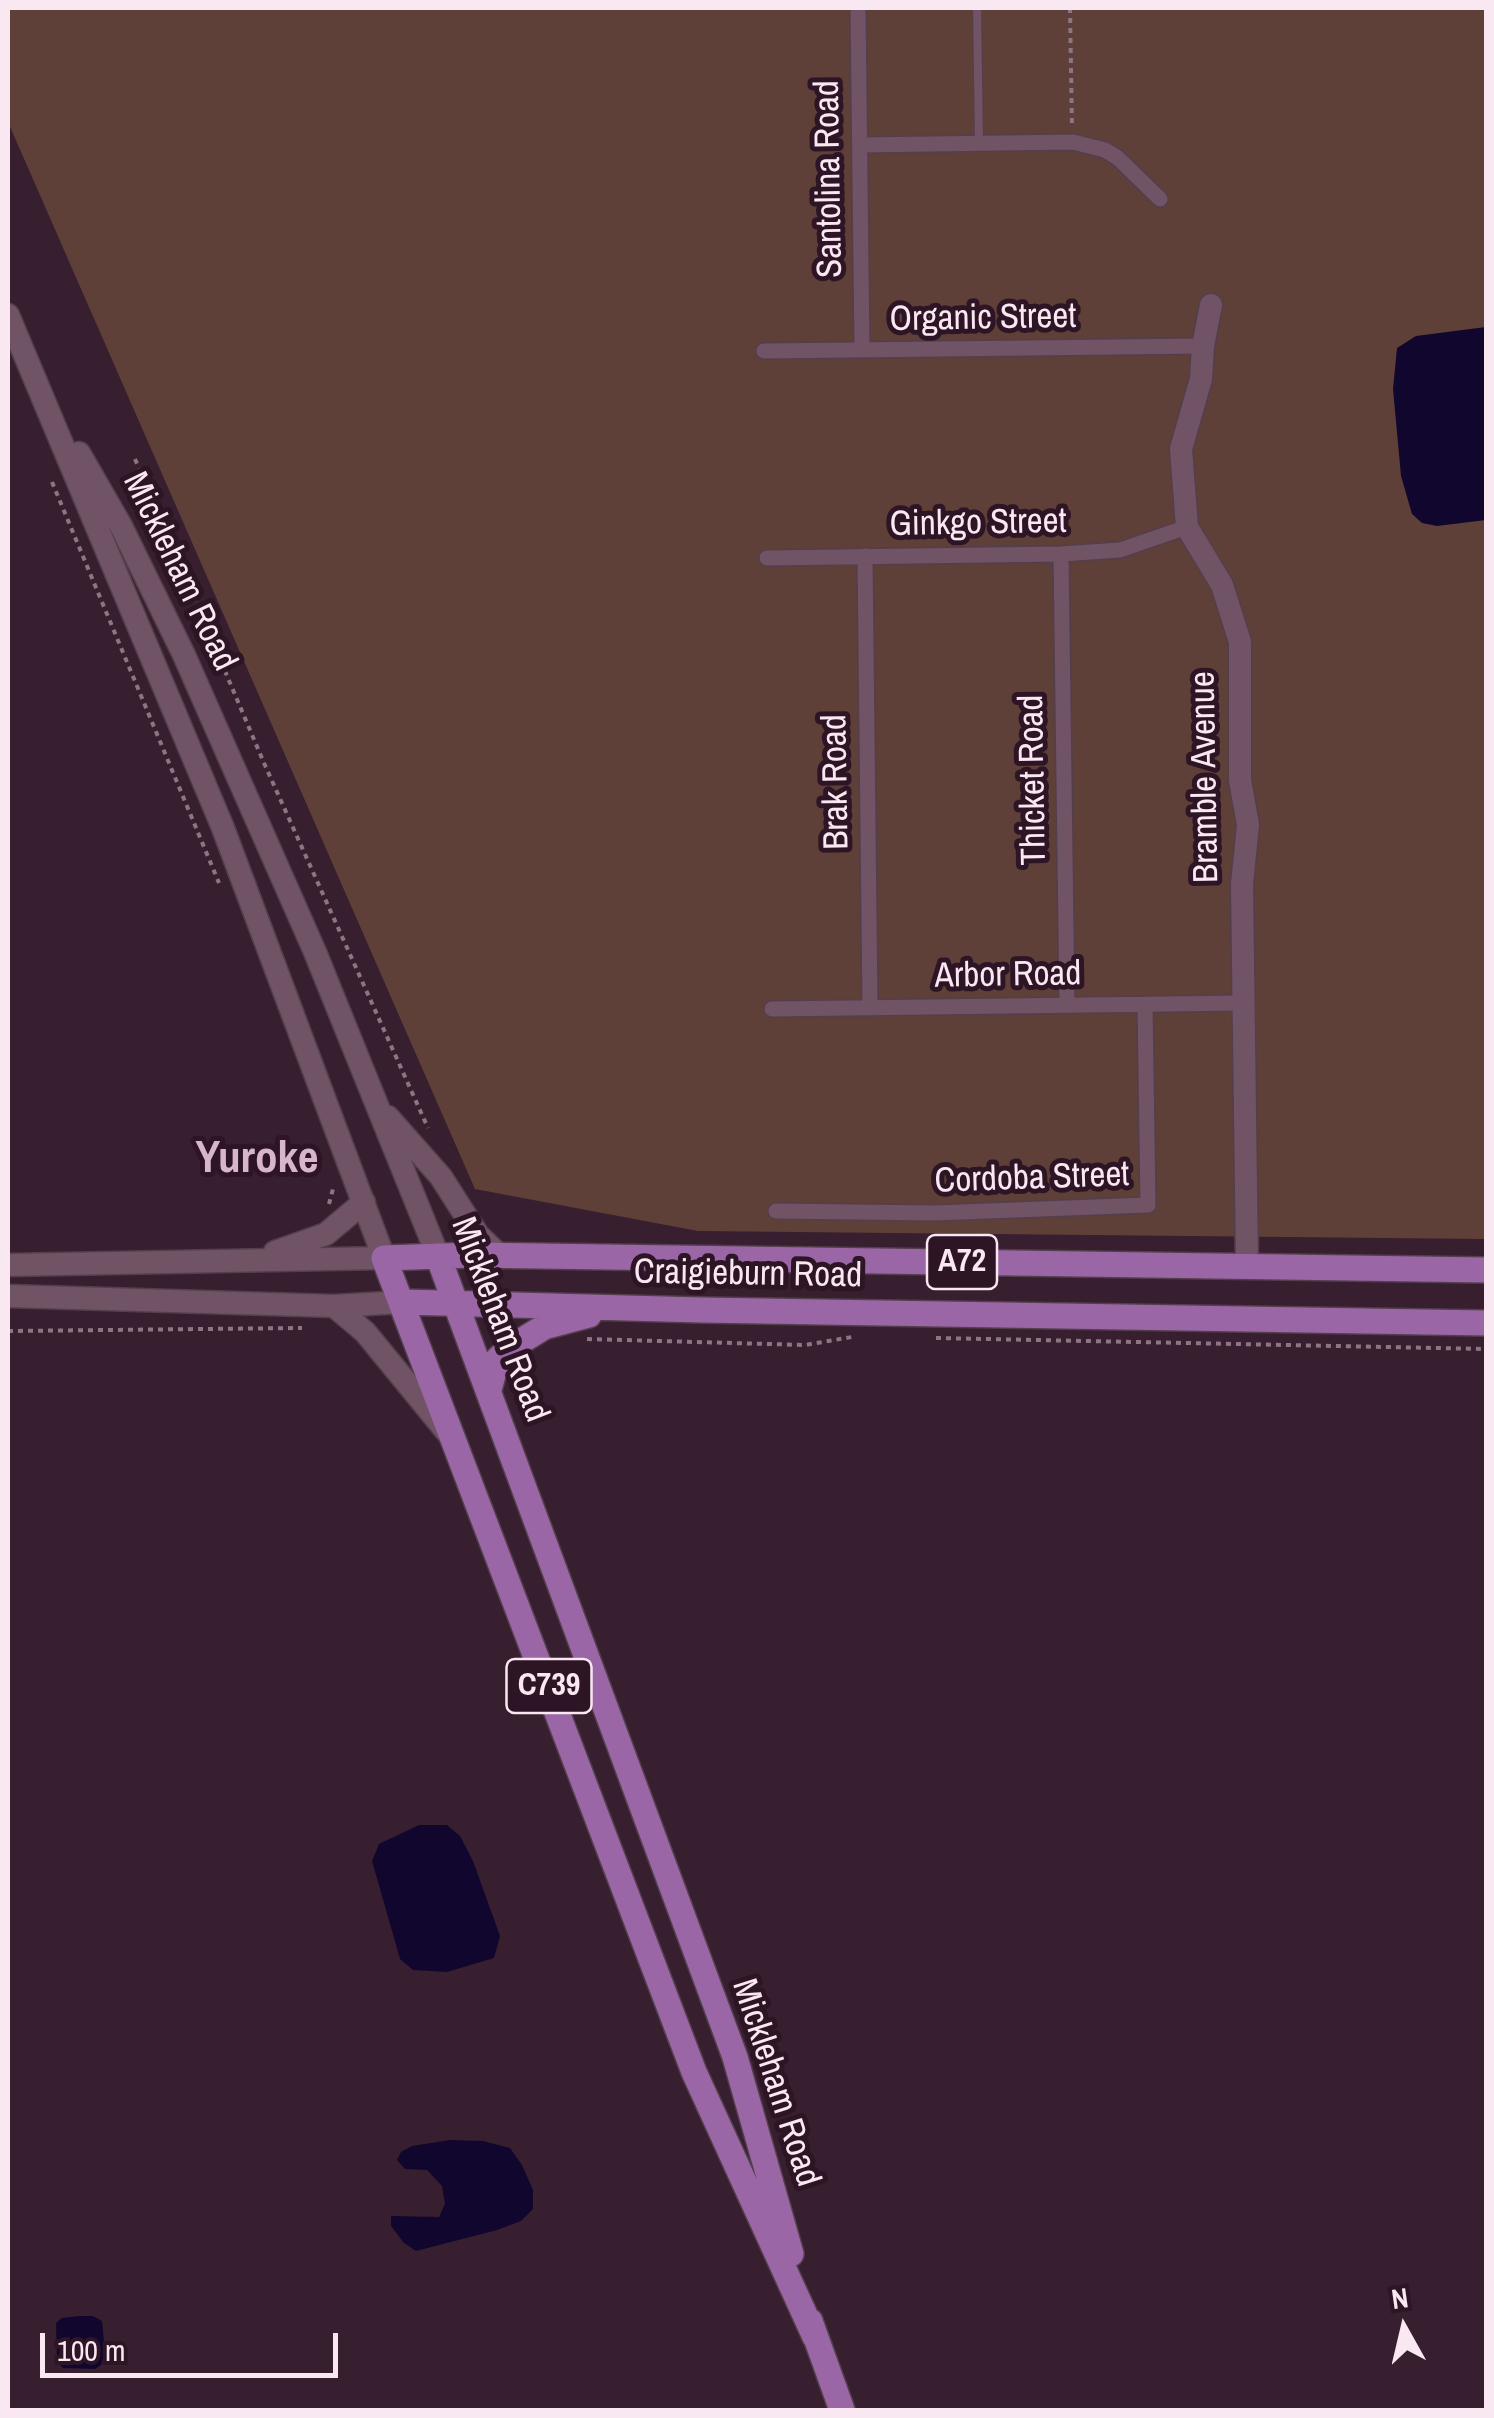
<!DOCTYPE html>
<html>
<head>
<meta charset="utf-8">
<style>
	body { margin:0 }
	#map { position:relative; width:1494px; height:2418px; overflow:hidden; background:#381f2f; font-family:"Archivo Narrow",sans-serif }
	canvas { display:block }
	.frame { position:absolute; inset:0; border:10px solid #f9e7f2; pointer-events:none }
	.north { position:absolute; left:1354px; top:2278px; width:100px; height:100px; -webkit-text-stroke:8px #2d1525; paint-order:stroke; rotate:352deg; font-size:28px; font-weight:700; line-height:40px; text-align:center; color:#f9e7f2 }
	.north::after { content:''; display:block; margin:auto; width:35px; height:45px; background:#f9e7f2; clip-path:polygon(50% 0,100% 100%,50% 72%,0 100%) }
	.scale { position:absolute; left:40px; top:2333px; width:298px; height:45px; box-sizing:border-box; border:5px solid #f9e7f2; border-top:0; padding-left:12px; font-size:30px; line-height:35px; white-space:nowrap; color:#f9e7f2; -webkit-text-stroke:8px #2d1525; paint-order:stroke }
</style>
</head>
<body>
<div id="map">
<canvas width="1494" height="2418"></canvas>
<div class="frame"></div>
<div class="north">N</div>
<div class="scale">100 m</div>
</div>
<script>
const g = document.querySelector('canvas').getContext('2d');
g.lineJoin = 'round';
function paint(path, color) {
  g.fillStyle = color;
  g.fill(path, 'evenodd');
}
function poly(rows) {
  const path = new Path2D();
  for (const r of rows) {
    path.moveTo(r[0], r[1]);
    for (let i = 2; i < r.length; i += 2) path.lineTo(r[i], r[i + 1]);
  }
  return path;
}
function trace(path, color, width, dash) {
  g.strokeStyle = color;
  g.lineWidth = width;
  g.lineCap = dash ? 'butt' : 'round';
  g.setLineDash(dash || []);
  g.stroke(path);
}
function write(font, color, halo, rows, align = 'center') {
  g.font = font + ' "Archivo Narrow",sans-serif';
  g.lineWidth = 10;
  g.setLineDash([]);
  g.textBaseline = 'middle';
  g.strokeStyle = halo;
  g.fillStyle = color;
  for (const [text, x, y, turn = 0] of rows) {
    g.save();
    g.translate(x, y);
    g.rotate((+turn || 0) * Math.PI / 180);
    g.textAlign = isNaN(turn) ? turn : align;
    if (halo) g.strokeText(text, 0, 0);
    g.fillText(text, 0, 0);
    g.restore();
  }
}
paint(poly([
	[8,8,1486,8,1486,1239,698,1231,475,1189,8,122]
]), '#5f4038');
paint(poly([
	[1486,327,1486,520,1437,526,1422,523,1412,514,1401,476,1393,389,1397,348,1416,336],
	[419,1825,447,1825,460,1836,473,1861,500,1936,494,1958,447,1972,413,1970,400,1959,372,1861,379,1844],
	[450,2140,483,2141,510,2148,522,2165,533,2190,533,2209,521,2221,497,2230,416,2251,404,2243,391,2226,391,2216,439,2217,445,2204,442,2186,427,2170,405,2169,397,2160,401,2152,412,2146],
	[79,2316,93,2316,102,2321,105,2352,101,2365,95,2369,63,2368,57,2362,56,2323,62,2318]
]), '#11062e');
const lane = poly([
	[977,8,979,144]
]);
const street = poly([
	[858,8,862,350],
	[860,145,1073,142,1105,150,1118,158,1160,199],
	[764,351,1203,346],
	[1061,554,1067,1005],
	[865,556,870,1007],
	[767,558,1061,554,1120,550,1187,527],
	[772,1009,1244,1003],
	[776,1211,934,1213,1148,1205,1145,1004]
]);
const secondary = poly([
	[1211,305,1203,346,1201,379,1181,449,1187,527,1222,585,1240,642,1240,780,1248,825,1242,884,1247,1265],
	[8,315,223,828,384,1258,8,1265],
	[79,453,121,526,184,655,315,952,438,1256],
	[388,1117,441,1177,478,1235,501,1257],
	[275,1252,326,1234,364,1202],
	[8,1296,334,1306,403,1302],
	[334,1306,365,1332,447,1432]
]);
const primary = poly([
	[438,1256,735,2057,791,2254],
	[403,1302,701,1310,1486,1323],
	[489,1390,497,1360,510,1348,544,1327,589,1315],
	[810,2321,842,2410],
	[815,2337,694,2072,384,1258,472,1255,1486,1270]
]);
trace(lane, '#533e4c', 10);
trace(street, '#533e4c', 18);
trace(secondary, '#533e4c', 25);
trace(primary, '#533e4c', 28);
trace(poly([
	[1070,8,1072,128],
	[135,459,264,763,428,1128],
	[52,482,219,883],
	[329,1204,334,1185],
	[8,1331,302,1328],
	[936,1338,1486,1349],
	[587,1339,805,1345,852,1337]
]), '#8c7684', 4, [5, 5]);
trace(lane, '#705365', 8);
trace(street, '#705365', 15);
trace(secondary, '#705365', 22);
trace(primary, '#9a66a6', 25);
for (const [x, y, w] of [
	[962,1262,70],
	[549,1686,85]
]) {
  const box = new Path2D();
  box.roundRect(x - w / 2, y - 27, w, 54, 8);
  g.fillStyle = '#2d1525';
  g.fill(box);
  trace(box, '#f9e7f2', 2.5);
}
write('bold 32px', '#f9e7f2', null, [
	["A72",962,1262],
	["C739",549,1686]
]);
write('35px', '#f9e7f2', '#2d1525', [
	["Santolina Road",830,179,-91],
	["Organic Street",983,319,-1],
	["Ginkgo Street",978,524,-1],
	["Mickleham Road",179,572,64],
	["Bramble Avenue",1206,777,-91],
	["Thicket Road",1034,780,-91],
	["Brak Road",837,782,-91],
	["Arbor Road",1008,976,-1],
	["Cordoba Street",1032,1179,-2],
	["Craigieburn Road",748,1275,1],
	["Mickleham Road",499,1320,69],
	["Mickleham Road",775,2083,72]
]);
write('bold 45px', '#d7b6c9', '#2d1525', [
	["Yuroke",257,1160]
]);
</script>
</body>
</html>
